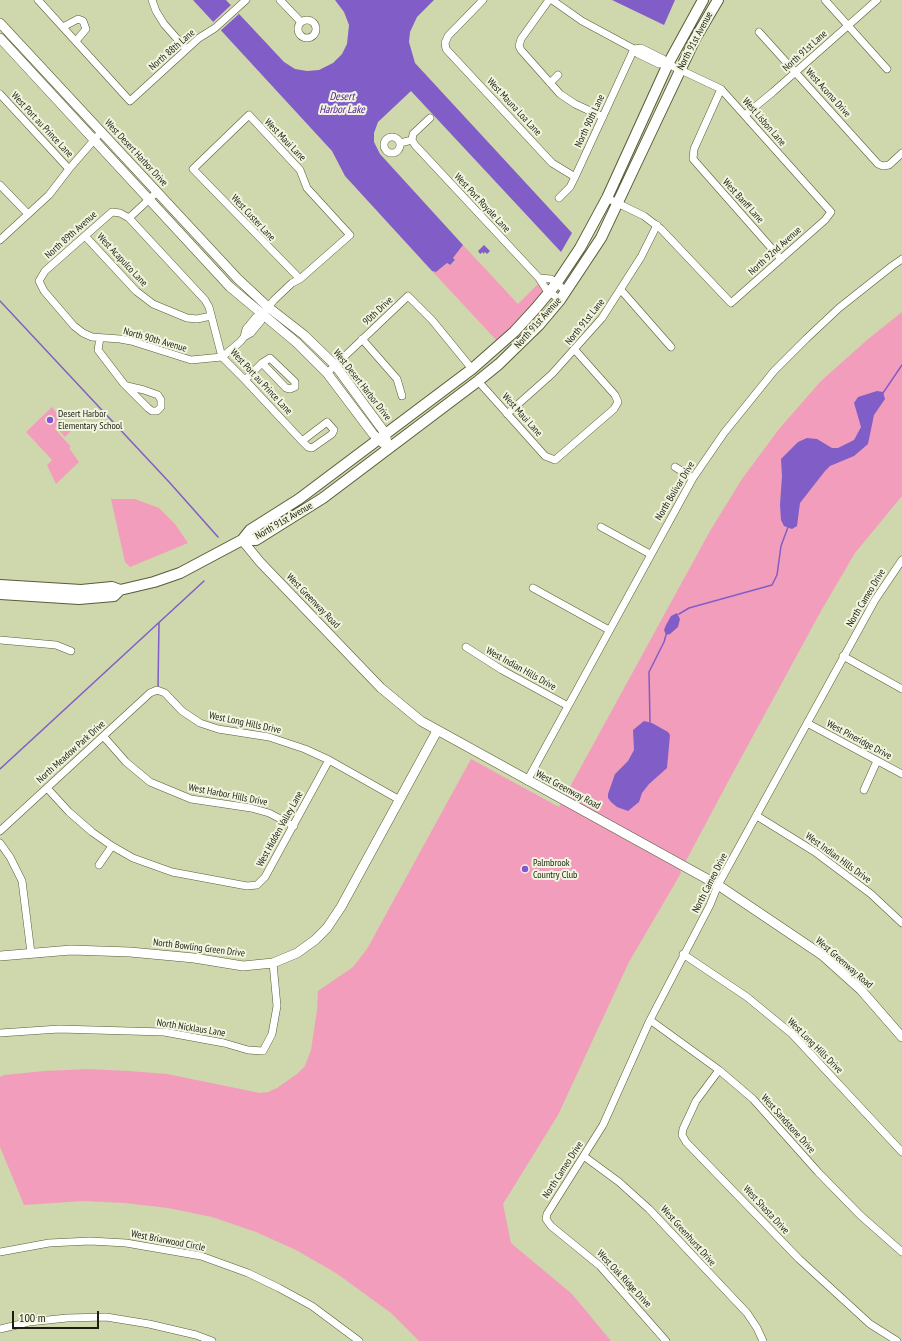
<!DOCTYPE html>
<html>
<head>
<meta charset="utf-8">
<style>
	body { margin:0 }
	#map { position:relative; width:902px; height:1341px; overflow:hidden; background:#cfd7ad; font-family:"PT Sans Narrow",sans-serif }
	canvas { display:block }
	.scale { position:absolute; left:12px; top:1311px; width:87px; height:18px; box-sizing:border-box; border:2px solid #1c1f0f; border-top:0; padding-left:5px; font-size:12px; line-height:14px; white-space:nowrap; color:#1c1f0f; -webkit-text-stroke:3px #f1f5e0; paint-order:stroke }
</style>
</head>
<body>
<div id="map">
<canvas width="902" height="1341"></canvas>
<div class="scale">100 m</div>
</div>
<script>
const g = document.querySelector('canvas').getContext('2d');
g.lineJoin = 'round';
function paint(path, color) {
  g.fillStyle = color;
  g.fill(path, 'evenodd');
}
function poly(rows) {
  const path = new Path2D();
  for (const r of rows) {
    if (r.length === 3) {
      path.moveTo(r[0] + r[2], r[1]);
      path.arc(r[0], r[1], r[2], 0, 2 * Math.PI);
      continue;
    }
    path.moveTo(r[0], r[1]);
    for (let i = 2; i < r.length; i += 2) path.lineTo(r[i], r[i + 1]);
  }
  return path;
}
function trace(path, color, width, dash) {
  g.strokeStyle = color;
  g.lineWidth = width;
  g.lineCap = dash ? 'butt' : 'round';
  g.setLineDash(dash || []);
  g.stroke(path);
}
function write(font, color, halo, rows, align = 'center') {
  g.font = font + ' "PT Sans Narrow",sans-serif';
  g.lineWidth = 4;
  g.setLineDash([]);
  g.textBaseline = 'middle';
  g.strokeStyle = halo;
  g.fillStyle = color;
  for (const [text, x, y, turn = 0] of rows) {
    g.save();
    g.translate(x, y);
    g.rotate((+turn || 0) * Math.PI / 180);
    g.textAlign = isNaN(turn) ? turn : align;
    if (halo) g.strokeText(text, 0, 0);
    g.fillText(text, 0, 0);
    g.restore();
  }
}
paint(poly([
	[463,245,518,304,539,283,543,290,542,296,498,342,432,271,436,272,447,263,450,265,455,261,453,258],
	[902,312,902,496,855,553,821,611,729,780,680,872,681,873,629,962,558,1115,503,1204,511,1243,572,1294,611,1341,419,1341,391,1313,336,1273,296,1250,256,1232,212,1217,168,1208,125,1203,84,1201,24,1205,0,1147,0,1077,4,1075,44,1071,87,1069,129,1071,167,1074,260,1093,268,1092,277,1088,297,1074,305,1066,311,1050,317,1010,318,991,353,967,367,949,471,759,559,807,710,531,742,479,779,429,821,381,867,340],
	[52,407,71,431,65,437,56,427,55,429,71,447,69,448,79,462,56,484,47,465,52,460,26,432],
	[111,499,135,499,159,508,175,524,188,543,130,567,125,562]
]), '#f39dbc');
paint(poly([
	[193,0,226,0,284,62,295,69,307,71,319,70,333,63,342,54,347,44,349,25,344,12,335,0,434,0,417,17,410,32,409,42,415,63,572,233,561,252,411,91,378,122,374,133,374,142,380,154,463,245,453,258,455,260,450,265,447,263,436,272,432,271,345,176,332,151],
	[612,0,675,0,664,25],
	[484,245,490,251,487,254,485,252,483,254,483,252,480,254,478,251],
	[877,391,883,392,885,399,874,415,868,444,854,456,830,466,825,471,800,503,797,526,792,529,784,526,781,520,780,505,782,476,781,459,798,442,807,438,817,439,832,448,838,448,854,440,861,427,854,403,858,397],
	[677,613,680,619,678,627,670,634,666,635,664,630,666,625,671,616],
	[644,721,652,723,668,732,670,735,667,768,649,784,642,793,639,802,628,811,617,807,611,802,608,798,608,794,615,774,628,761,634,750,633,730]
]), '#815dc7');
paint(poly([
	[231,5,239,14,219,32,211,24]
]), '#cfd7ad');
trace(poly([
	[0,301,170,483,218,537],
	[883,393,902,365],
	[679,614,689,608,772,585,777,575,781,546,788,527],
	[158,687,159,623],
	[650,722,649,672,664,642,666,635],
	[0,769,204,581]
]), '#815dc7', 1.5);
const minor = poly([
	[38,0,130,101,199,38,215,28,246,0],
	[152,0,156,11,164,24,186,49],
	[280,0,301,22],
	[483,0,448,36,445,43,446,49,552,163,575,177],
	[549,0,521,39,519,46,521,50,560,94,575,104,603,117],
	[552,0,582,21,634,49,638,54,659,64,668,64],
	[825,0,887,69],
	[307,29,9],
	[63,27,78,19,83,21,86,29,76,41],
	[759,32,878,164,883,166,889,165,902,153],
	[550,83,558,75],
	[721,89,694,149,693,159,781,259],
	[0,94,69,169],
	[745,115,773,92,877,0],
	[392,145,8],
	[412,140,415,145,539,278,546,289,560,300],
	[400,143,412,140,413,134,430,118],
	[0,185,28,214],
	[559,198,570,187,575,177,634,49],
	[607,198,644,216,661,229,731,303,825,220,831,212,721,89,668,64,663,59,641,48,634,49],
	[129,218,157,192],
	[85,236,136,291,153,304,187,318,197,319,211,316],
	[0,240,49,195,69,169,101,132],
	[539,278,551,279,566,291],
	[621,290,671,347],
	[262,315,256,317,246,329,244,337,240,342,222,357,191,360,131,341,120,339,92,337,83,333,74,326,44,291,39,281,45,271,112,212,120,213,129,218,205,300,209,307,222,357,245,380,302,441,308,447,312,448,332,434,334,430,327,422,302,441],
	[244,337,251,333,261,321,262,315,274,300,292,283,300,279,350,235,307,188,300,170,249,115,193,169,300,279],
	[100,338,98,350,124,384,148,408,152,411,157,411,161,407,161,400,158,395,144,390,127,386],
	[362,339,397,379,402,396],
	[327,373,408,296,432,320,472,369],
	[245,380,262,363,270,358,295,382,295,387,290,389,286,388,262,363],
	[478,381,545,456,555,460,614,409,618,402,615,395,575,350],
	[507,414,552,374,602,318,641,257,657,225],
	[675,467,693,478],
	[601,527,650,554],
	[533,588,609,630],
	[0,640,56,645,71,651],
	[466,647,502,670,568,706],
	[843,656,902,689],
	[807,723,902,774],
	[104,737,126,762,150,782,191,799,251,808,269,813,294,826],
	[527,781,693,478,724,433,774,371,806,339,839,308,892,266,902,259],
	[47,788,69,812,92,832,112,846,133,858,172,872,247,886,257,885,265,877,329,760],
	[864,790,877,761],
	[757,816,815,852,871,894,902,923],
	[0,831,150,693,157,690,165,693,182,711,200,723,218,729,269,737,305,749,329,760,398,799],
	[0,843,10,857,22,881,31,953],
	[99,865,112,846],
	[683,954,747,997,792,1034,902,1152],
	[650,1020,719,1070,753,1099,818,1172,860,1215,902,1252],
	[0,1033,59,1029,164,1032,224,1043,248,1050,263,1051,272,1034,277,1006,273,963],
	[719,1070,696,1101,683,1129,682,1135,686,1142,799,1259,870,1324,897,1341],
	[585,1157,619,1182,649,1209,747,1313,757,1328,763,1341],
	[0,1252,49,1243,90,1241,126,1243,201,1256,248,1273,279,1288,312,1306,359,1341],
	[0,1329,29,1322,67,1318,106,1317,149,1324,196,1335,212,1341],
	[666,1341,600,1266,551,1226,546,1219,547,1214,603,1125,650,1020,710,905,718,885,875,600,902,560]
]);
const tertiary = poly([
	[0,23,238,279,268,307,304,335,335,365,385,433,388,448],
	[0,38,230,287,297,343,327,373,373,434,384,444],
	[242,540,260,562,381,688,421,721,718,885,822,955,861,990,902,1037],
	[0,956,71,950,130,952,194,958,243,966,273,963,297,953,315,940,327,928,341,907,437,731]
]);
const secondary = poly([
	[242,540,256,540,323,498,478,381,499,364,539,325,560,300,601,238,695,39,718,0],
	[0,585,81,590,112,587,120,590,154,582,180,573,242,540,250,530,299,499,472,369,514,332,536,308,556,284,580,248,607,198,668,64,703,0],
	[0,594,79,599,114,596,120,590]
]);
trace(minor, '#565d37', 8);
trace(tertiary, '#565d37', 10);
trace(secondary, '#565d37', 12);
trace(minor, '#fff', 7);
trace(tertiary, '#fff', 9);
trace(secondary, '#fff', 10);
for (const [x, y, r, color] of [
	[50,420,4,"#8357d1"],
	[525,869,4,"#8357d1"]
]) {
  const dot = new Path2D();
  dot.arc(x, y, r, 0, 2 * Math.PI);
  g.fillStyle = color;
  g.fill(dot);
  trace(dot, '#f1f5e0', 1.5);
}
write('10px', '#1c1f0f', '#f1f5e0', [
	["North 91st Avenue",695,41,-62],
	["North 88th Lane",172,50,-41],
	["North 91st Lane",805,51,-42],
	["West Acoma Drive",828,93,48],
	["West Mauna Loa Lane",514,107,47],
	["North 90th Lane",590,121,-65],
	["West Lisbon Lane",764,122,49],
	["West Port au Prince Lane",42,125,47],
	["West Maui Lane",285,140,46],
	["West Desert Harbor Drive",136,153,47],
	["West Banff Lane",743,201,48],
	["West Port Royale Lane",482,203,47],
	["West Custer Lane",253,218,47],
	["North 89th Avenue",71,235,-42],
	["North 92nd Avenue",775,251,-42],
	["West Acapulco Lane",122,260,47],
	["90th Drive",378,311,-43],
	["North 91st Lane",585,322,-51],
	["North 91st Avenue",538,323,-48],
	["North 90th Avenue",155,340,16],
	["West Port au Prince Lane",261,382,47],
	["West Desert Harbor Drive",362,385,52],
	["West Maui Lane",522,415,48],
	["North Bolivar Drive",675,491,-59],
	["North 91st Avenue",284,521,-30],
	["North Cameo Drive",866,598,-59],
	["West Greenway Road",313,601,46],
	["West Indian Hills Drive",521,669,29],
	["West Long Hills Drive",245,723,12],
	["West Pineridge Drive",859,740,28],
	["North Meadow Park Drive",71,752,-42],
	["West Greenway Road",568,790,28],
	["West Harbor Hills Drive",228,795,11],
	["West Hidden Valley Lane",280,829,-61],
	["West Indian Hills Drive",838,858,36],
	["North Cameo Drive",710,883,-63],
	["North Bowling Green Drive",199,948,7],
	["West Greenway Road",844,963,41],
	["North Nicklaus Lane",191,1028,9],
	["West Long Hills Drive",815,1046,45],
	["West Sandstone Drive",788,1124,48],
	["North Cameo Drive",563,1170,-57],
	["West Shasta Drive",766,1210,47],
	["West Greenhurst Drive",688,1236,48],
	["West Briarwood Circle",168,1241,11],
	["West Oak Ridge Drive",624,1279,47]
]);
write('10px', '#1c1f0f', '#f1f5e0', [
	["Desert Harbor",58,414],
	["Elementary School",58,426],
	["Palmbrook",533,863],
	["Country Club",533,875]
], 'left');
write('italic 11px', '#53179a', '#f1f5e0', [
	["Desert",342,97],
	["Harbor Lake",342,110]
]);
</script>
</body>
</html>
